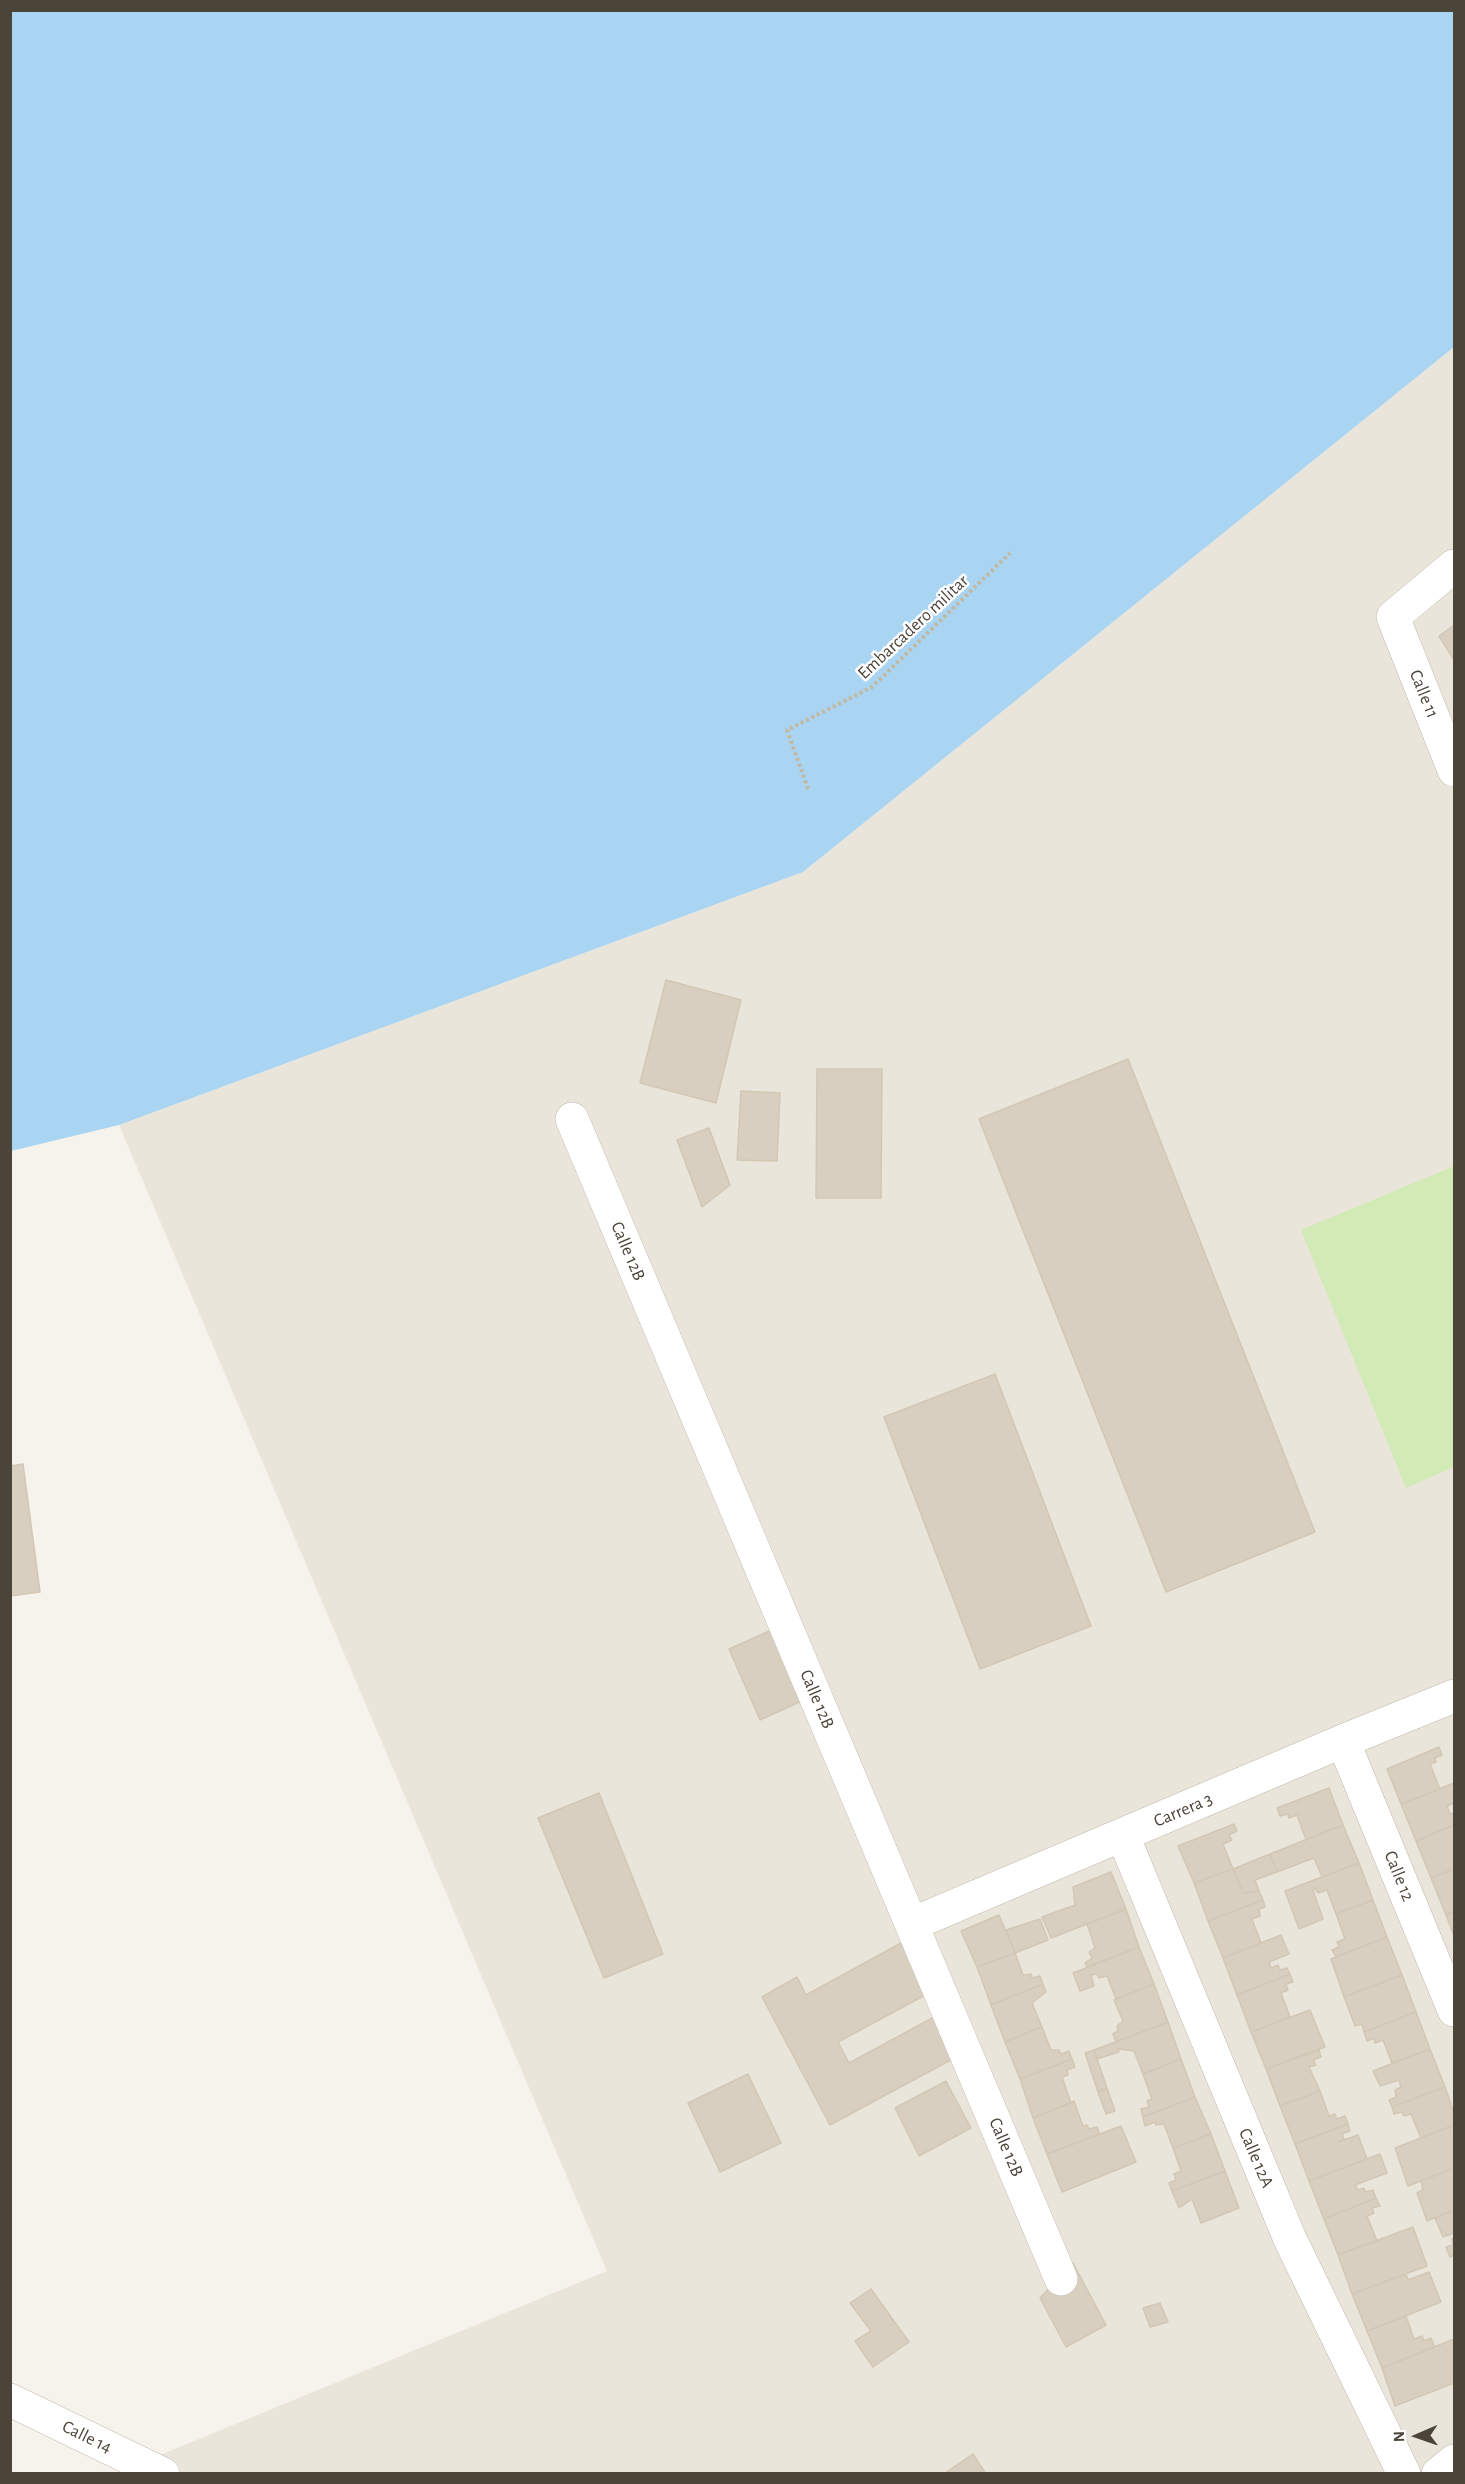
<!DOCTYPE html>
<html>
<head>
<meta charset="utf-8">
<style>
	body { margin:0 }
	#map { position:relative; width:1465px; height:2484px; overflow:hidden; background:#f6f3ec; font-family:"Alegreya Sans",sans-serif }
	canvas { display:block }
	.frame { position:absolute; inset:0; border:12px solid #4b4439; pointer-events:none }
	.north { position:absolute; left:1387px; top:2406px; width:60px; height:60px; -webkit-text-stroke:4px #fff; paint-order:stroke; rotate:268deg; font-size:16px; font-weight:700; line-height:24px; text-align:center; color:#4b4439 }
	.north::after { content:''; display:block; margin:auto; width:21px; height:27px; background:#4b4439; clip-path:polygon(50% 0,100% 100%,50% 72%,0 100%) }
</style>
</head>
<body>
<div id="map">
<canvas width="1465" height="2484"></canvas>
<div class="frame"></div>
<div class="north">N</div>
</div>
<script>
const g = document.querySelector('canvas').getContext('2d');
g.lineJoin = 'round';
function paint(path, color) {
  g.fillStyle = color;
  g.fill(path, 'evenodd');
}
function poly(rows) {
  const path = new Path2D();
  for (const r of rows) {
    path.moveTo(r[0], r[1]);
    for (let i = 2; i < r.length; i += 2) path.lineTo(r[i], r[i + 1]);
  }
  return path;
}
function trace(path, color, width, dash) {
  g.strokeStyle = color;
  g.lineWidth = width;
  g.lineCap = dash ? 'butt' : 'round';
  g.setLineDash(dash || []);
  g.stroke(path);
}
function write(font, color, halo, rows, align = 'center') {
  g.font = font + ' "Alegreya Sans",sans-serif';
  g.lineWidth = 5;
  g.setLineDash([]);
  g.textBaseline = 'middle';
  g.strokeStyle = halo;
  g.fillStyle = color;
  for (const [text, x, y, turn = 0] of rows) {
    g.save();
    g.translate(x, y);
    g.rotate((+turn || 0) * Math.PI / 180);
    g.textAlign = isNaN(turn) ? turn : align;
    if (halo) g.strokeText(text, 0, 0);
    g.fillText(text, 0, 0);
    g.restore();
  }
}
paint(poly([
	[1454,347,1454,2473,114,2474,607,2271,119,1125,803,872]
]), '#eae5da');
paint(poly([
	[1454,1166,1454,1467,1406,1488,1301,1230]
]), '#d2eab5');
paint(poly([
	[10,11,1454,11,1454,347,803,872,119,1125,11,1151]
]), '#a9d4f2');
const building = poly([
	[1454,625,1454,660,1439,636,1454,625],
	[666,980,741,1000,716,1103,640,1083,666,980],
	[1128,1059,1315,1532,1166,1592,979,1119,1128,1059],
	[817,1069,882,1069,881,1198,816,1198,817,1069],
	[741,1091,780,1093,777,1161,737,1160,741,1091],
	[709,1128,730,1185,702,1207,677,1140,709,1128],
	[995,1374,1091,1626,980,1669,884,1417,995,1374],
	[23,1464,40,1592,10,1596,10,1466,23,1464],
	[774,1629,804,1700,760,1720,729,1649,774,1629],
	[1439,1747,1442,1755,1435,1758,1436,1762,1430,1764,1440,1789,1401,1804,1387,1769,1439,1747],
	[1454,1783,1454,1803,1447,1806,1450,1814,1454,1813,1454,1825,1416,1841,1401,1804,1454,1783],
	[1329,1788,1343,1825,1306,1840,1297,1815,1289,1818,1288,1814,1280,1816,1277,1808,1329,1788],
	[599,1793,663,1954,604,1978,538,1818,599,1793],
	[1234,1824,1237,1831,1229,1835,1232,1840,1223,1844,1233,1869,1194,1883,1178,1846,1234,1824],
	[1343,1825,1359,1863,1322,1877,1314,1858,1277,1872,1270,1854,1343,1825],
	[1454,1825,1454,1869,1431,1878,1416,1841,1454,1825],
	[1270,1854,1277,1872,1255,1880,1259,1891,1243,1893,1233,1869,1270,1854],
	[1359,1863,1373,1900,1336,1914,1327,1890,1318,1893,1315,1888,1313,1890,1323,1919,1299,1929,1285,1891,1359,1863],
	[1233,1869,1243,1893,1259,1891,1263,1900,1208,1921,1194,1883,1233,1869],
	[1454,1869,1454,1912,1446,1915,1431,1878,1454,1869],
	[1111,1872,1126,1909,1051,1938,1042,1917,1075,1905,1073,1887,1111,1872],
	[1263,1900,1265,1907,1259,1909,1260,1916,1252,1919,1261,1943,1223,1958,1208,1921,1263,1900],
	[1373,1900,1387,1937,1336,1957,1332,1950,1339,1947,1337,1942,1345,1939,1336,1914,1373,1900],
	[1126,1909,1139,1947,1087,1967,1085,1963,1092,1958,1089,1952,1095,1948,1087,1924,1126,1909],
	[1454,1912,1454,1936,1446,1915,1454,1912],
	[999,1915,1015,1953,977,1967,961,1931,999,1915],
	[1040,1919,1048,1940,1015,1953,1006,1930,1040,1919],
	[1281,1935,1289,1954,1269,1962,1271,1968,1278,1965,1280,1970,1287,1968,1290,1974,1237,1995,1223,1958,1281,1935],
	[1387,1937,1402,1975,1344,1997,1331,1959,1387,1937],
	[901,1943,929,1993,838,2042,849,2063,936,2016,958,2056,830,2125,762,1997,797,1977,806,1995,901,1943],
	[1139,1947,1154,1984,1116,1999,1107,1976,1099,1978,1097,1974,1091,1975,1094,1986,1080,1991,1073,1973,1139,1947],
	[1015,1953,1023,1975,1031,1974,1032,1978,1040,1976,1043,1984,991,2005,977,1967,1015,1953],
	[1290,1974,1293,1982,1286,1984,1288,1990,1281,1993,1290,2017,1251,2032,1237,1995,1290,1974],
	[1402,1975,1416,2012,1364,2032,1362,2024,1355,2026,1344,1997,1402,1975],
	[1043,1984,1046,1992,1032,2003,1042,2027,1005,2042,991,2005,1043,1984],
	[1154,1984,1168,2022,1116,2042,1113,2034,1118,2031,1117,2026,1123,2021,1114,2000,1154,1984],
	[1310,2010,1325,2047,1266,2069,1251,2032,1310,2010],
	[1416,2012,1430,2049,1392,2063,1383,2040,1375,2043,1374,2038,1367,2041,1364,2032,1416,2012],
	[1168,2022,1181,2059,1143,2074,1134,2051,1118,2049,1119,2052,1097,2059,1094,2050,1168,2022],
	[1042,2027,1051,2050,1059,2050,1061,2054,1069,2051,1072,2059,1020,2079,1005,2042,1042,2027],
	[1430,2049,1445,2087,1392,2107,1389,2100,1396,2097,1395,2090,1401,2087,1399,2080,1380,2086,1373,2071,1430,2049],
	[1094,2050,1107,2088,1098,2092,1085,2053,1094,2050],
	[1319,2050,1321,2057,1313,2060,1316,2065,1309,2067,1320,2091,1280,2106,1266,2069,1319,2050],
	[1072,2059,1075,2067,1067,2070,1068,2075,1062,2077,1071,2103,1033,2118,1020,2079,1072,2059],
	[1181,2059,1195,2097,1143,2117,1141,2109,1149,2107,1147,2101,1152,2099,1143,2074,1181,2059],
	[748,2074,781,2143,720,2172,688,2103,748,2074],
	[946,2081,971,2128,919,2156,895,2108,946,2081],
	[1445,2087,1454,2113,1454,2125,1421,2138,1411,2114,1404,2116,1402,2112,1394,2114,1392,2107,1445,2087],
	[1107,2088,1115,2111,1106,2114,1098,2092,1107,2088],
	[1320,2091,1329,2116,1335,2114,1337,2119,1345,2116,1348,2124,1295,2144,1280,2106,1320,2091],
	[1195,2097,1211,2134,1173,2148,1164,2124,1156,2125,1155,2122,1145,2126,1143,2117,1195,2097],
	[1074,2101,1083,2126,1087,2125,1089,2129,1097,2127,1100,2134,1047,2154,1033,2118,1074,2101],
	[1348,2124,1350,2131,1342,2134,1344,2139,1338,2142,1358,2135,1367,2159,1309,2181,1295,2144,1348,2124],
	[1454,2125,1454,2168,1408,2186,1395,2148,1454,2125],
	[1121,2126,1136,2162,1062,2192,1047,2154,1121,2126],
	[1211,2134,1225,2171,1172,2191,1169,2183,1176,2180,1174,2174,1181,2171,1173,2148,1211,2134],
	[1380,2154,1387,2173,1355,2185,1358,2190,1364,2188,1365,2192,1373,2190,1376,2198,1324,2219,1309,2181,1380,2154],
	[1454,2168,1454,2210,1427,2221,1417,2193,1423,2189,1421,2181,1454,2168],
	[1225,2171,1239,2208,1201,2223,1192,2199,1179,2208,1172,2191,1225,2171],
	[1376,2198,1380,2206,1372,2208,1374,2213,1367,2216,1377,2241,1338,2255,1324,2219,1376,2198],
	[1454,2210,1454,2233,1443,2237,1435,2218,1454,2210],
	[1413,2227,1427,2266,1352,2294,1338,2255,1413,2227],
	[1454,2238,1454,2255,1450,2257,1446,2247,1453,2245,1452,2239,1454,2238],
	[1073,2263,1106,2325,1066,2347,1040,2298,1073,2263],
	[1429,2272,1441,2302,1367,2331,1352,2294,1406,2274,1408,2280,1429,2272],
	[871,2289,909,2342,873,2367,855,2341,871,2331,850,2303,871,2289],
	[1160,2303,1168,2322,1150,2327,1143,2308,1160,2303],
	[1406,2316,1414,2339,1422,2336,1424,2341,1431,2338,1435,2347,1382,2368,1367,2331,1406,2316],
	[1454,2339,1454,2383,1395,2406,1382,2368,1454,2339],
	[973,2454,986,2474,945,2474,945,2473,973,2454]
]);
paint(building, '#d8cfc1');
trace(building, '#d3c7b4', 1.5);
const minor = poly([
	[1454,566,1393,617,1454,770],
	[572,1119,1061,2279],
	[1343,1741,1454,2010],
	[1123,1836,1290,2239,1404,2474],
	[912,1924,1343,1741,1454,1696],
	[10,2400,163,2474],
	[1438,2474,1454,2461]
]);
trace(minor, '#c2bbae', 34);
trace(poly([
	[808,789,787,730,872,687,1010,553]
]), '#c4b79f', 4, [3, 3]);
trace(minor, '#fff', 33);
write('18px', '#4b4439', '#fff', [
	["Embarcadero militar",913,627,-43],
	["Calle 11",1424,694,68],
	["Calle 12B",628,1251,67],
	["Calle 12B",817,1699,67],
	["Carrera 3",1183,1810,-23],
	["Calle 12",1399,1876,68],
	["Calle 12B",1006,2147,67],
	["Calle 12A",1256,2158,67],
	["Calle 14",87,2437,26]
]);
</script>
</body>
</html>
